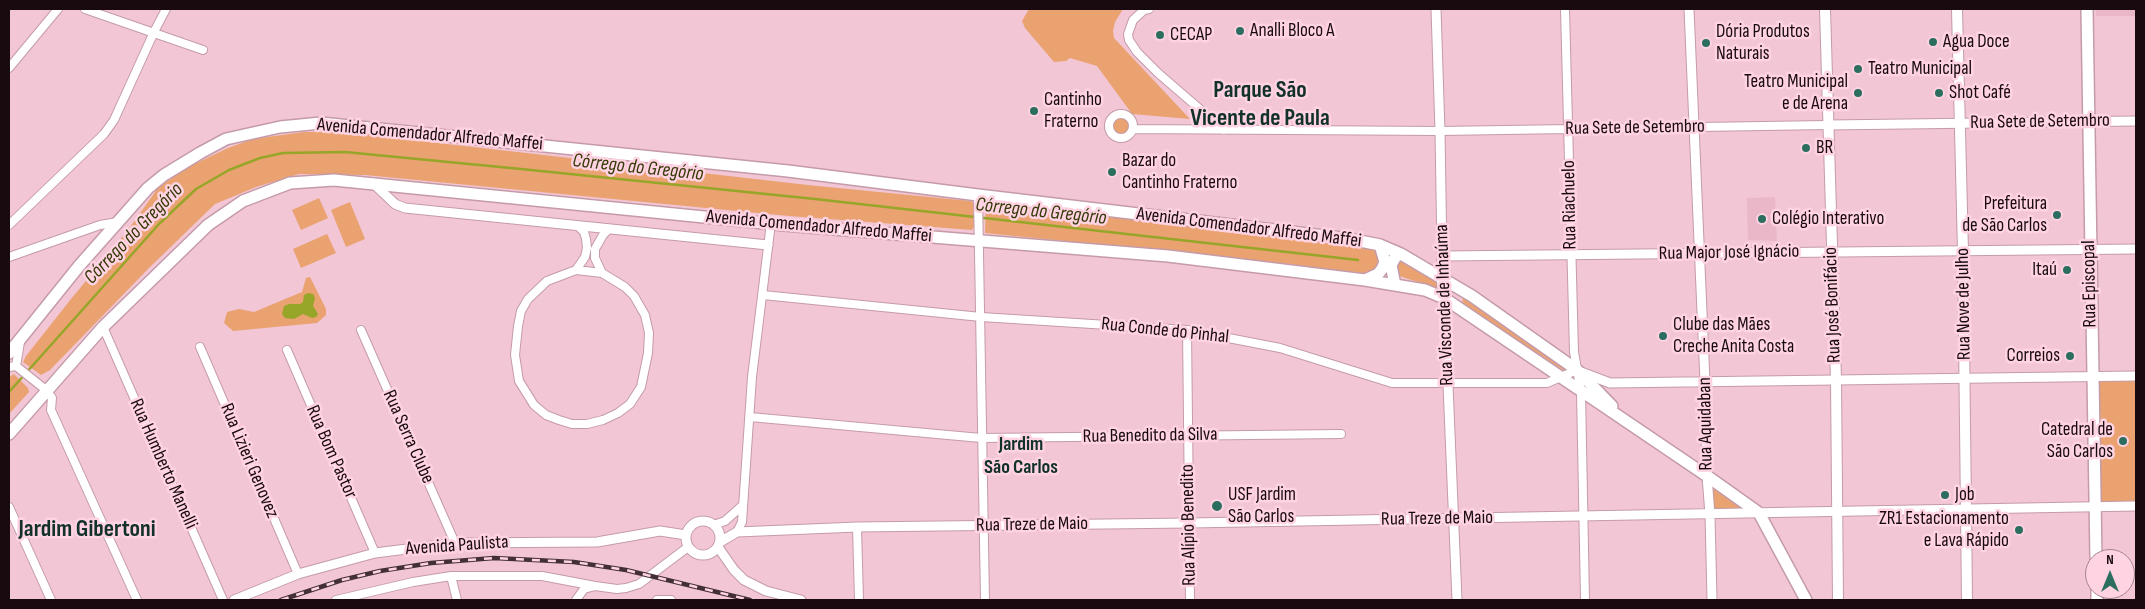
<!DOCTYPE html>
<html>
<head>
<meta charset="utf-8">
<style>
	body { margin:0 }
	#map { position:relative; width:2145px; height:609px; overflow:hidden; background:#f2c6d5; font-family:"Sofia Sans Condensed",sans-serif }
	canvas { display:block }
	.frame { position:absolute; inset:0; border:10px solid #180a0f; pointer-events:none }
	.north { position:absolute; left:2085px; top:549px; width:50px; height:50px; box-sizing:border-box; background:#ffd3e2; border:1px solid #a3838e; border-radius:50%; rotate:0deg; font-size:14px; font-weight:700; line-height:20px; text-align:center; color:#180a0f }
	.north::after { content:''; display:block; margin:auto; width:18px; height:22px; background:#2b6e5f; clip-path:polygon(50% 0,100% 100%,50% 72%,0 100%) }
</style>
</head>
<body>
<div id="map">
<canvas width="2145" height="609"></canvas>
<div class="frame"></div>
<div class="north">N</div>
</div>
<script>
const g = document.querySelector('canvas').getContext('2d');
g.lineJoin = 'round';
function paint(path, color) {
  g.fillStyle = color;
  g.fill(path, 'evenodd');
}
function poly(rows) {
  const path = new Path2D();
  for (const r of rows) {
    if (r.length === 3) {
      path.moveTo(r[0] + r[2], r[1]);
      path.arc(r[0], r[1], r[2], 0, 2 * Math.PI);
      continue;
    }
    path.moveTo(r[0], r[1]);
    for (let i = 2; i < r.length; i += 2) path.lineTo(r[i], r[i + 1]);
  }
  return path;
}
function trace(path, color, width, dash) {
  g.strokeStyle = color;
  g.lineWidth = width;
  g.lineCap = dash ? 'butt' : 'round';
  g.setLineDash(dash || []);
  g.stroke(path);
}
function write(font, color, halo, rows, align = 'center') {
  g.font = font + ' "Sofia Sans Condensed",sans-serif';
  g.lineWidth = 5;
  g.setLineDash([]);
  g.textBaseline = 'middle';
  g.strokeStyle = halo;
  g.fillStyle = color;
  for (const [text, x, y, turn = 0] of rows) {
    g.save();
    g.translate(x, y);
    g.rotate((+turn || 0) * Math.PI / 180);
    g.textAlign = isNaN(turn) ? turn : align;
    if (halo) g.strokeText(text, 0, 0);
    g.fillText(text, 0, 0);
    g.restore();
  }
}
paint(poly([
	[2096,9,2136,9,2136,16,2096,16],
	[1775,197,1777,241,1748,240,1747,198]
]), '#eab7c9');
paint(poly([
	[1029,9,1123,9,1115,22,1113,31,1114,38,1190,119,1132,114,1097,66,1070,58,1066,61,1054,62,1025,28,1022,21],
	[1121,126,10],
	[304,132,341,132,808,185,970,201,973,202,974,227,972,230,789,216,365,175,299,174,256,187,215,204,149,268,50,370,41,375,23,362,26,356,71,299,128,230,158,188,184,169,228,148,253,139],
	[319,198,328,218,301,230,292,210],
	[986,201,1376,248,1381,259,1378,268,1369,274,1272,262,985,233],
	[350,202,365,239,346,247,331,210],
	[327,234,336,253,301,268,293,249],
	[1399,259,1437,281,1437,288,1399,276,1395,273,1394,265],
	[310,277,326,309,326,315,317,323,233,331,224,323,227,312,239,309,254,312,302,292,306,278],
	[1463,298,1465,298,1566,369,1563,370,1462,304],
	[14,374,28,388,29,392,9,414,9,377],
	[2136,380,2136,502,2097,503,2096,381],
	[1707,476,1759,513,1710,515]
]), '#e9a270');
paint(poly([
	[308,293,313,294,315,298,313,306,318,314,316,317,312,318,303,314,294,319,285,318,282,314,284,306,289,304,300,304,303,302,304,295]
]), '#97a528');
trace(poly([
	[9,392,159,224,196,189,229,170,260,158,283,153,345,152,521,169,815,199,1358,260]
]), '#97a528', 2.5);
const minor = poly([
	[85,9,203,50],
	[1149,9,1144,10,1133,20,1128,34,1129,40,1137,52,1158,73,1224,130],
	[1565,9,1574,352,1581,392,1585,600],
	[9,68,58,9],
	[1121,126,12],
	[1133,129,1440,131,1828,125],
	[978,195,985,600],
	[9,225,104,134,114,120,154,32,166,9],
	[9,257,100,225,118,222],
	[576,270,602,273,625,287,634,296,645,315,649,333,648,353,641,387,630,404,618,413,603,420,587,424,572,424,559,420,546,415,534,405,519,381,515,355,518,326,521,311,528,299,547,281,576,270,585,257,587,248,586,239,584,232,578,226],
	[602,273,595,258,595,249,603,235,609,229],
	[763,295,981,317,1187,330,1280,348,1392,383,1547,383,1577,370],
	[103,327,223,600],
	[361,330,455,543],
	[1187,330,1190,600],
	[200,347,298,574],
	[287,350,375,553],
	[16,366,20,342],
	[9,367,16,366,46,390,52,398,51,410,137,600],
	[750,417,981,438,1341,434],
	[9,507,51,600],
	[714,525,725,521,743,505],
	[857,527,859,600],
	[737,532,742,522,752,377,771,223],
	[451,576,457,600],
	[336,600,413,582,451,576,542,576,595,586],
	[576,600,584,589,595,586,617,589,626,588,639,584,688,547],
	[657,600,671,600]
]);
const tertiary = poly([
	[1436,9,1440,131,1442,256,1441,277,1445,314,1457,600],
	[1689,9,1705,382,1707,476,1710,515,1712,600],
	[1828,125,2136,121],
	[373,183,395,204,405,208,768,245],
	[1442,256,2136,249],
	[1581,372,1610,383,2136,376],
	[703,538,17],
	[720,542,737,532,857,527,1189,523,2136,506],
	[718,547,734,570,744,580,766,591,801,600],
	[234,600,298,574,375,553,455,543,597,542,660,531,686,535]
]);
const secondary = poly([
	[1825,9,1836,380,1838,600],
	[1957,9,1963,251,1967,600]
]);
const primary = poly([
	[2087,9,2096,559],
	[1365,280,1378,274,1382,269,1385,262,1380,245],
	[1395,285,1391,265,1396,256,1401,254],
	[9,353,79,266,148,188,164,175,200,153,226,139,280,127,321,123,788,171,978,195,1350,239,1380,245,1401,254,1472,296,1577,370,1612,406],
	[9,434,103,327,208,225,243,201,290,183,334,180,784,225,1168,256,1365,280,1425,290,1444,298,1707,476,1759,513,1806,600],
	[2097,589,2097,600]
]);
trace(minor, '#c59ba9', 10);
trace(tertiary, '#c59ba9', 11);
trace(secondary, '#c59ba9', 12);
trace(primary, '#c59ba9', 14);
trace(minor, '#fff', 8);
trace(tertiary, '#fff', 9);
trace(secondary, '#fff', 10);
trace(primary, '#fff', 11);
const rail = poly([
	[281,600,342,580,380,571,431,563,494,558,574,562,626,570,750,600]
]);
trace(rail, '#432f36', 4.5);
trace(rail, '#ffd3e2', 2.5, [8]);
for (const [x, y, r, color] of [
	[1240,31,5,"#2b6e5f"],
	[1160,35,5,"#2b6e5f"],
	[1933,42,5,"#2b6e5f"],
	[1706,43,5,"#2b6e5f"],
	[1858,69,5,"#2b6e5f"],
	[1858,93,5,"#2b6e5f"],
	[1939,93,5,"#2b6e5f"],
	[1034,111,5,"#2b6e5f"],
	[1806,148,5,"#2b6e5f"],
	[1112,172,5,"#2b6e5f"],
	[2057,215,5,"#2b6e5f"],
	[1762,219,5,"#2b6e5f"],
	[2067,270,5,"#2b6e5f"],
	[1663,336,5,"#2b6e5f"],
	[2070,356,5,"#2b6e5f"],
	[2123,441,5,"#2b6e5f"],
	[1945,495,5,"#2b6e5f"],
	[1217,506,6,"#2b6e5f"],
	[2019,530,5,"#2b6e5f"]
]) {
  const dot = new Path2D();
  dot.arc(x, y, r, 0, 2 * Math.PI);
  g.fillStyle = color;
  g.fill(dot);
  trace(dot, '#ffd3e2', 2);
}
write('19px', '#180a0f', '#ffd3e2', [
	["Analli Bloco A",1250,31],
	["Dória Produtos",1716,32],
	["Naturais",1716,54],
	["CECAP",1170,35],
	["Agua Doce",1943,42],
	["Teatro Municipal",1868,69],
	["Teatro Municipal",1848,82,"right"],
	["e de Arena",1848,104,"right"],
	["Shot Café",1949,93],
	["Cantinho",1044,100],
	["Fraterno",1044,122],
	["BR",1816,148],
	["Bazar do",1122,161],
	["Cantinho Fraterno",1122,183],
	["Prefeitura",2047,204,"right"],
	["de São Carlos",2047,226,"right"],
	["Colégio Interativo",1772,219],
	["Itaú",2057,270,"right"],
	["Clube das Mães",1673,325],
	["Creche Anita Costa",1673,347],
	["Correios",2060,356,"right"],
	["Catedral de",2113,430,"right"],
	["São Carlos",2113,452,"right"],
	["USF Jardim",1228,495],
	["São Carlos",1228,517],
	["Job",1955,495],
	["ZR1 Estacionamento",2009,519,"right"],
	["e Lava Rápido",2009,541,"right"]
], 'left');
write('19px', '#180a0f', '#ffd3e2', [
	["Rua Sete de Setembro",2040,122,-1],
	["Rua Sete de Setembro",1635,128,-1],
	["Avenida Comendador Alfredo Maffei",430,135,5],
	["Rua Riachuelo",1570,205,-91],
	["Avenida Comendador Alfredo Maffei",819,227,5],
	["Avenida Comendador Alfredo Maffei",1249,228,7],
	["Rua Major José Ignácio",1729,253,-1],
	["Rua Episcopal",2090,284,-91],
	["Rua Nove de Julho",1964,304,-91],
	["Rua Visconde de Inhaúma",1445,305,-92],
	["Rua José Bonifácio",1833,305,-92],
	["Rua Conde do Pinhal",1165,331,6],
	["Rua Aquidaban",1706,424,-91],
	["Rua Benedito da Silva",1150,436,-1],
	["Rua Serra Clube",408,437,66],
	["Rua Bom Pastor",331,452,66],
	["Rua Lizieri Genovez",249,461,67],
	["Rua Humberto Manelli",163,464,66],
	["Rua Treze de Maio",1437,519,-1],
	["Rua Treze de Maio",1032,525,-1],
	["Rua Alípio Benedito",1189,525,-91],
	["Avenida Paulista",457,546,-4]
]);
write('italic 20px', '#343a08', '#ffd3e2', [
	["Córrego do Gregório",638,168,6],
	["Córrego do Gregório",1041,212,6],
	["Córrego do Gregório",134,234,-46]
]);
write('bold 20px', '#11312a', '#ffd3e2', [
	["Jardim",1021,445],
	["São Carlos",1021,468]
]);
write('bold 24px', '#11312a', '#ffd3e2', [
	["Parque São",1260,91],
	["Vicente de Paula",1260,119],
	["Jardim Gibertoni",87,530]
]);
</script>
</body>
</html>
